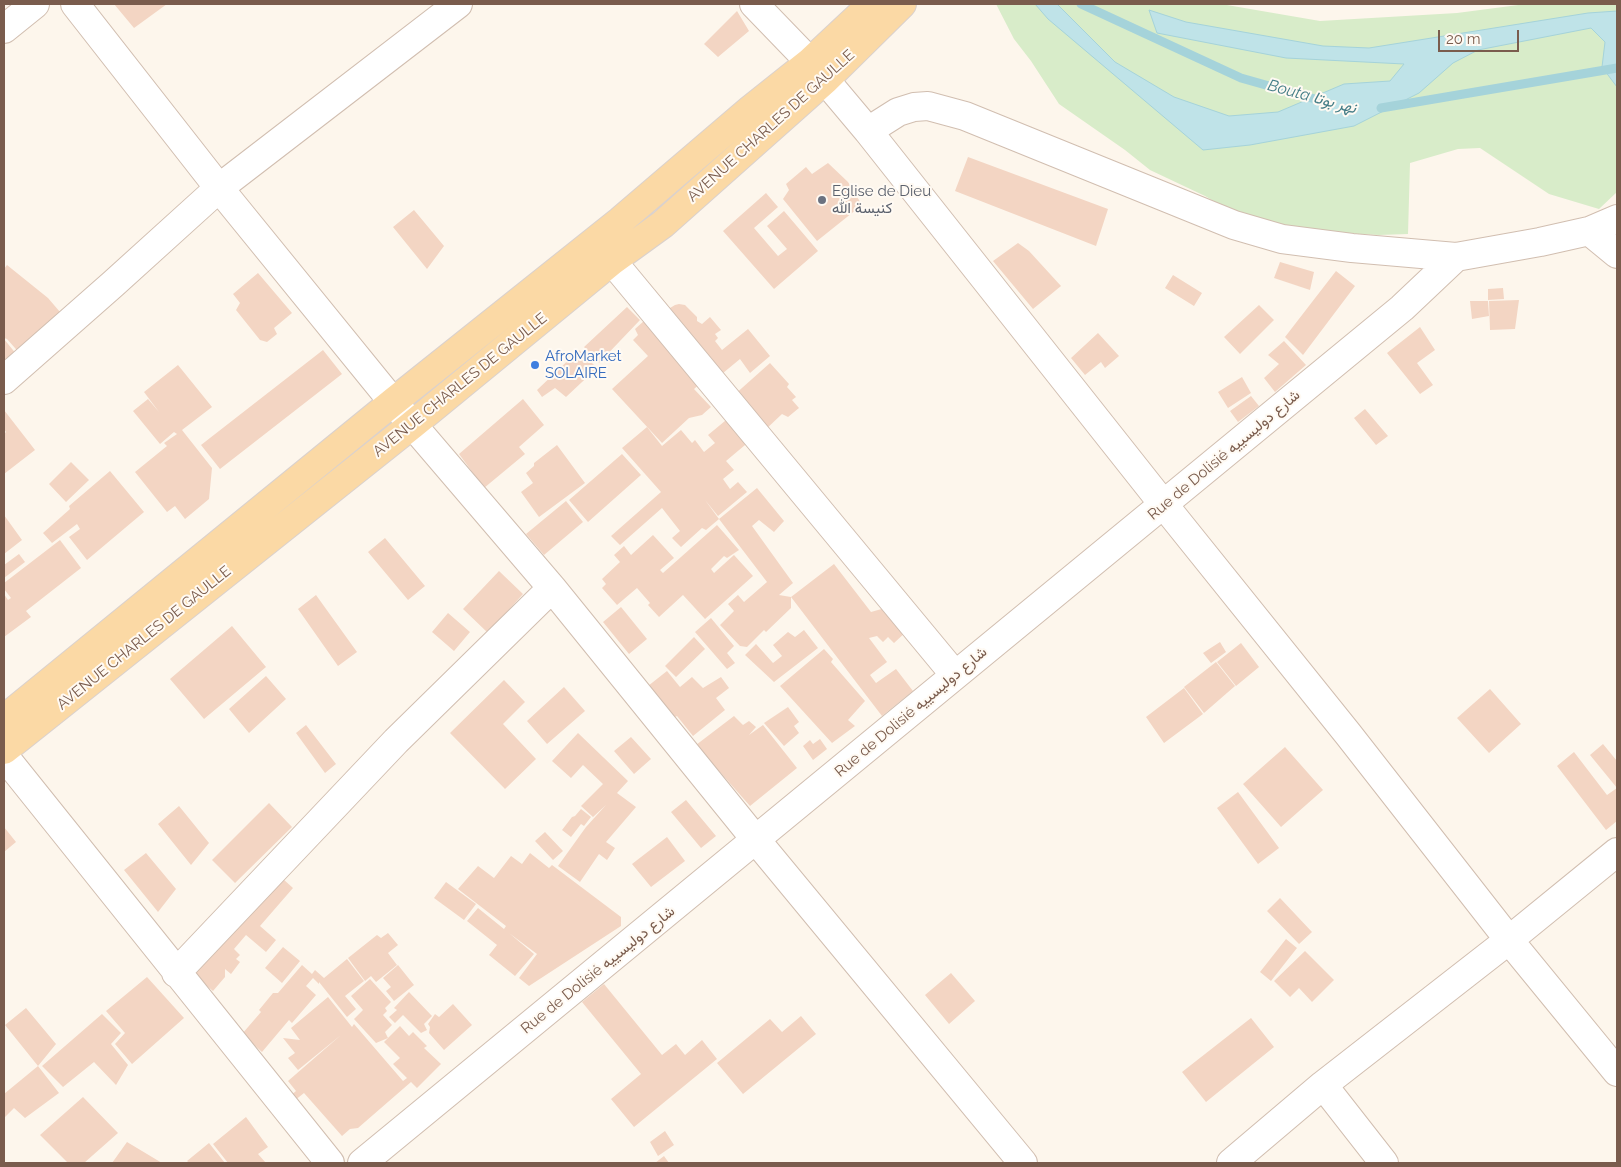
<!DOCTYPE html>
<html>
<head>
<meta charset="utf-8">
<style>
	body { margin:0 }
	#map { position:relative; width:1621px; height:1167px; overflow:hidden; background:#fdf6ec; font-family:Raleway,sans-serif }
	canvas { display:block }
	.frame { position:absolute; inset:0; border:5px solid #7a5c4d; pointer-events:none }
	.scale { position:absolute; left:1438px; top:30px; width:81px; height:22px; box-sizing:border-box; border:2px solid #7a5c4d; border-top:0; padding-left:6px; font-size:15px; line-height:18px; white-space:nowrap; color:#7a5c4d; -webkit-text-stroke:4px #fffaf3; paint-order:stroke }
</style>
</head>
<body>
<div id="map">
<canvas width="1621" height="1167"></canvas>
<div class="frame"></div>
<div class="scale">20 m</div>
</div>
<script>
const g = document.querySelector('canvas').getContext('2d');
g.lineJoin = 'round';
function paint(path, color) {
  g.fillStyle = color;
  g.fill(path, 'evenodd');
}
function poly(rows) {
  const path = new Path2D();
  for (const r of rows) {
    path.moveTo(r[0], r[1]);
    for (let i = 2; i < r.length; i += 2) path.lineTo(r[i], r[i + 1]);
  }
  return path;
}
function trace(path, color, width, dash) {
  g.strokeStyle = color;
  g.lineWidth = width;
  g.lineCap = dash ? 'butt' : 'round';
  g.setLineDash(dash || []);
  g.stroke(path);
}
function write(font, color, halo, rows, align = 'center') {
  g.font = font + ' Raleway,Vazirmatn,sans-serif';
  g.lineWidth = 4;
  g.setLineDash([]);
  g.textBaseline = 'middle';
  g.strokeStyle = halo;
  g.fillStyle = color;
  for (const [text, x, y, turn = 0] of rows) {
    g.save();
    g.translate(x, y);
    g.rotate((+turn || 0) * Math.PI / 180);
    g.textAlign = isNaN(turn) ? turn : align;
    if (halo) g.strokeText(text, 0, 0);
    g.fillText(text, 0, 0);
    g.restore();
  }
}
paint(poly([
	[996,4,1221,4,1320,21,1457,13,1526,4,1617,4,1617,192,1599,209,1549,194,1480,148,1458,149,1410,163,1408,234,1379,235,1288,230,1249,222,1205,196,1150,170,1125,150,1059,104,1031,61,1014,39]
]), '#d8ecc9');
const water = poly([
	[1035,4,1057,4,1115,62,1174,97,1229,116,1278,112,1344,84,1390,81,1404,64,1286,58,1157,33,1149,10,1186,22,1323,46,1369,48,1588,13,1617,11,1617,87,1602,67,1605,42,1591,28,1478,50,1453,63,1419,93,1354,126,1250,145,1203,150,1048,19,1035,4]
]);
paint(water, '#bfe3e8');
trace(water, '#a5d3da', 1);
trace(poly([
	[1081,4,1241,78,1322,101],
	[1381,108,1617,68]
]), '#a5d3da', 9);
paint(poly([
	[114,4,167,4,134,28],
	[737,11,749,31,718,57,704,44],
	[968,157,1108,209,1096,246,955,191],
	[828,163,848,182,862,205,817,241,783,199,789,190,786,184,806,167,812,174],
	[766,193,778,207,754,228,778,256,787,249,767,226,784,211,818,251,774,289,723,231],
	[414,210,444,246,427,269,393,227],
	[1018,243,1029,251,1061,286,1033,309,993,261],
	[1280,262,1314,272,1310,290,1274,278],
	[7,265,48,298,66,319,22,356,7,339,4,338,4,269],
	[1336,271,1355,286,1303,355,1285,337],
	[258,273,292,313,274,328,277,334,267,342,260,340,236,310,240,303,233,294],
	[1173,275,1202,293,1194,306,1165,288],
	[1503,288,1504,299,1488,300,1488,289],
	[655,290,670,308,675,305,679,304,685,305,697,317,697,321,702,324,710,317,721,330,715,334,718,338,715,341,722,350,748,329,770,356,750,373,740,359,717,378,653,292],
	[1519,300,1515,329,1490,330,1489,301],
	[1470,301,1488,301,1489,316,1472,319],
	[1259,305,1274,320,1240,354,1224,337],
	[627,307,640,320,599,363,584,347],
	[645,320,702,382,694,389,711,407,702,415,689,418,662,443,612,389,648,356,633,340,638,335,635,329],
	[1420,327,1435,350,1417,363,1433,385,1420,394,1387,353],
	[1098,333,1119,356,1105,368,1101,362,1085,375,1071,358],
	[4,339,21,360,4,375],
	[1284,341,1306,365,1275,392,1264,378,1279,364,1268,355],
	[323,350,342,374,220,469,201,445],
	[579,350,597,368,566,397,555,388,542,397,537,390],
	[770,363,789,384,787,387,796,397,792,400,799,408,788,417,782,414,764,431,733,396],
	[178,365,212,407,182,430,212,468,209,499,185,519,175,506,167,512,135,472,167,446,164,443,177,434,174,432,160,444,133,411,148,399,159,412,144,392],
	[1242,377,1251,393,1228,408,1218,392],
	[1251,396,1259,406,1238,422,1230,411],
	[523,399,544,425,519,447,525,454,484,488,459,454],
	[1365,409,1388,436,1376,445,1354,418],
	[4,410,35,450,4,474,4,434,6,432,4,429],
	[731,416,751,440,726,461,734,470,723,479,730,489,738,482,747,492,718,516,705,500,719,519,706,530,702,528,681,547,672,538,680,531,662,508,620,545,611,536,661,492,622,448,647,427,662,446,681,430,692,443,695,440,704,452,715,443,708,435],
	[557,445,585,483,539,517,521,492,533,483,526,473,534,466,534,463],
	[622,454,641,475,588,522,569,500],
	[71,462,89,480,66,502,49,484],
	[110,471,144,512,87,560,69,537,80,529,77,524,52,543,43,533,70,509,69,506],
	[757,488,784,521,774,532,759,520,752,526,793,583,779,595,791,597,791,608,766,632,764,630,747,647,740,646,720,625,734,611,728,604,738,595,744,602,767,582,719,519],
	[566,501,583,522,544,555,526,534],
	[4,515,22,540,4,554],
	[717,525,739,550,727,558,724,556,711,569,714,573,734,555,753,576,705,619,683,595,659,617,648,605,650,603,637,588,617,605,602,588,606,584,602,579,620,562,614,555,624,546,631,555,653,535,674,558,660,570,663,573],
	[385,538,425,586,408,600,368,552],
	[60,540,81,568,26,611,31,617,4,637,4,594,8,600,11,598,4,589,4,583],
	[19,554,25,562,4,578,4,565],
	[834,564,871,612,885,608,907,631,894,643,888,637,883,642,877,636,869,638,887,662,870,675,876,683,896,669,913,691,882,716,791,597],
	[499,571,523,594,488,633,463,609],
	[316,595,357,652,338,666,298,609],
	[621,607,647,639,629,654,603,622],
	[448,613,470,632,454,651,432,632],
	[711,618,734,646,727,653,735,663,727,669,695,632],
	[232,626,266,667,204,719,170,679],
	[804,630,818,648,774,682,745,655,756,644,773,663,782,656,773,645,788,632,795,637],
	[694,637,705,649,676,677,665,666],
	[1220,642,1226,652,1211,663,1203,653],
	[1241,643,1259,667,1236,686,1217,662],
	[824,649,833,659,831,662,865,701,848,720,855,726,832,743,780,686],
	[1216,662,1235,686,1204,713,1184,687],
	[667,671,680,687,692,677,703,688,721,677,729,688,716,698,725,710,693,736,677,716,673,718,648,686],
	[266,676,286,699,249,733,229,709],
	[504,680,525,702,503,724,536,759,505,789,450,733],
	[564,687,585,711,547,744,527,721],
	[1184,688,1203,714,1164,743,1146,717],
	[1490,689,1521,724,1489,753,1457,718],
	[788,707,799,722,794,726,799,733,784,746,764,723],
	[734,716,743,725,749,721,756,727,749,735,763,725,797,768,750,806,696,745],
	[306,725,336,764,325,773,296,733],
	[578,733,628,781,617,793,636,807,606,842,615,848,607,860,599,854,580,882,558,866,586,827,606,805,593,817,581,806,603,784,583,765,571,778,552,761],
	[631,737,651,759,634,774,614,751],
	[820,739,827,749,813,760,803,746,810,740,813,744],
	[1603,744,1617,761,1617,821,1606,830,1557,766,1574,752,1607,795,1617,788,1590,755],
	[1285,747,1323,790,1281,827,1243,784],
	[1238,792,1279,848,1258,864,1217,808],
	[686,800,716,836,701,848,671,812],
	[269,803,292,827,235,883,212,860],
	[179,806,209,843,191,865,158,824],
	[581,809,591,817,584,826,581,824,571,837,562,830,572,817,575,816],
	[4,827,16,842,4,852],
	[545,832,563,851,553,860,535,841],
	[667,837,685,861,651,887,632,864],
	[146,853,176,889,158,912,124,870],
	[530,853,549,868,552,865,621,917,621,926,529,986,519,978,537,954,509,933,534,954,515,976,489,955,497,945,467,921,478,908,504,929,506,926,458,889,478,866,494,878,511,856,522,864],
	[273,870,293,888,260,926,276,940,266,952,246,935,234,949,240,955,236,959,240,962,231,974,225,969,225,977,213,991,188,970],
	[446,882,476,904,464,920,434,898],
	[1280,898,1312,932,1299,944,1267,911],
	[388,933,398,945,388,953,397,965,376,982,371,976,365,981,348,958,377,935,381,938],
	[1286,939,1297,948,1271,981,1260,972],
	[283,947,300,961,282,983,265,968],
	[1305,951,1334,980,1312,1002,1299,988,1290,997,1274,981],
	[347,959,364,981,345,996,356,1009,347,1017,319,982,319,984,313,978,306,986,316,995,292,1023,289,1020,262,1052,242,1034,261,1012,259,1010,273,993,278,993,302,965,312,974,315,970,324,978],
	[398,965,414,985,394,1001,386,991,391,987,383,978],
	[951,973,975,1001,949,1024,925,995],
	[147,977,184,1018,132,1064,115,1044,125,1033,106,1011],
	[370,979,391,1002,385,1008,387,1011,383,1015,392,1025,385,1032,388,1038,376,1043,354,1019,363,1010,351,996],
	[604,984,662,1055,676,1044,685,1055,702,1040,717,1059,634,1127,611,1099,641,1074,582,1002],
	[409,992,432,1016,424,1024,427,1030,421,1033,403,1015,395,1023,389,1017,397,1010,394,1008],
	[328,997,352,1027,354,1024,403,1081,407,1078,393,1064,400,1058,384,1042,400,1026,409,1036,413,1032,427,1046,424,1048,441,1064,417,1088,411,1082,358,1128,350,1129,342,1136,304,1093,294,1101,290,1096,296,1091,288,1081,341,1035,298,1070,288,1058,295,1053,283,1038,300,1040,291,1028],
	[453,1004,472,1025,444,1050,429,1033,430,1027,428,1024,435,1014,439,1017],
	[26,1008,56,1044,38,1066,5,1025],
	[102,1014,121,1033,111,1044,128,1065,116,1085,94,1062,63,1087,42,1066],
	[801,1016,816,1034,743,1094,717,1063,770,1019,782,1032],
	[1251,1018,1274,1047,1206,1102,1182,1072],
	[38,1066,59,1093,25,1118,14,1108,4,1118,4,1094],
	[83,1097,118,1133,84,1163,68,1163,40,1135],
	[246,1117,268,1147,258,1154,266,1163,228,1163,213,1144],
	[665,1131,674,1145,658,1156,650,1142],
	[127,1142,162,1163,112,1163],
	[209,1143,225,1163,189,1163,187,1161],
	[664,1156,669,1163,655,1163]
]), '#f3d5c3');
const minor = poly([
	[75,4,219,188,393,402,552,588,756,840,1023,1163],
	[754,4,810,62,868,131,1164,505,1348,734,1509,940,1617,1072],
	[4,29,35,4],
	[868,131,898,112,914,107,928,106,965,116,1234,225,1282,239,1352,248,1456,257,1540,242,1589,231,1617,219],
	[1589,231,1617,254],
	[612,261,955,675],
	[4,380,113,284,219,188,458,4],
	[4,756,330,1163],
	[176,973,396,741,552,588],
	[1323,1085,1384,1163],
	[362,1163,1402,308,1456,257],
	[1231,1163,1323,1085,1509,940,1617,852]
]);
const major = poly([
	[4,719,393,402,620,221,751,109,810,62,872,4],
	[4,750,412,425,612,261,663,224,825,80,902,4]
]);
trace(minor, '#d1beb0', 30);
trace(major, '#dad1cd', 30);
trace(minor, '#fff', 28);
trace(major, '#fbd9a5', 28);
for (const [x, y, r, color] of [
	[822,200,5,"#6b7280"],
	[535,365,5,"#3f7fe0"]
]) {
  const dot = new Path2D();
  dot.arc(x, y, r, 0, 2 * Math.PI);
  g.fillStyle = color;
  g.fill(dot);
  trace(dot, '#fffaf3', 2);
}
write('15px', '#7a5c4d', '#fffaf3', [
	["AVENUE CHARLES DE GAULLE",771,126,-42],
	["AVENUE CHARLES DE GAULLE",460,385,-39],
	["Rue de Dolisié شارع دوليسييه",1224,455,-40],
	["AVENUE CHARLES DE GAULLE",144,638,-39],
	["Rue de Dolisié شارع دوليسييه",911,712,-40],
	["Rue de Dolisié شارع دوليسييه",598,970,-39]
]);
write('15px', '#5b616d', '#fffaf3', [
	["Eglise de Dieu",832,191],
	["كنيسة الله",832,208]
], 'left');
write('15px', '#366cbe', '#fffaf3', [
	["AfroMarket",545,356],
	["SOLAIRE",545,373]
], 'left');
write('italic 16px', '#437c86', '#fffaf3', [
	["Bouta نهر بوتا",1312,97,15]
]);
</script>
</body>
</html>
